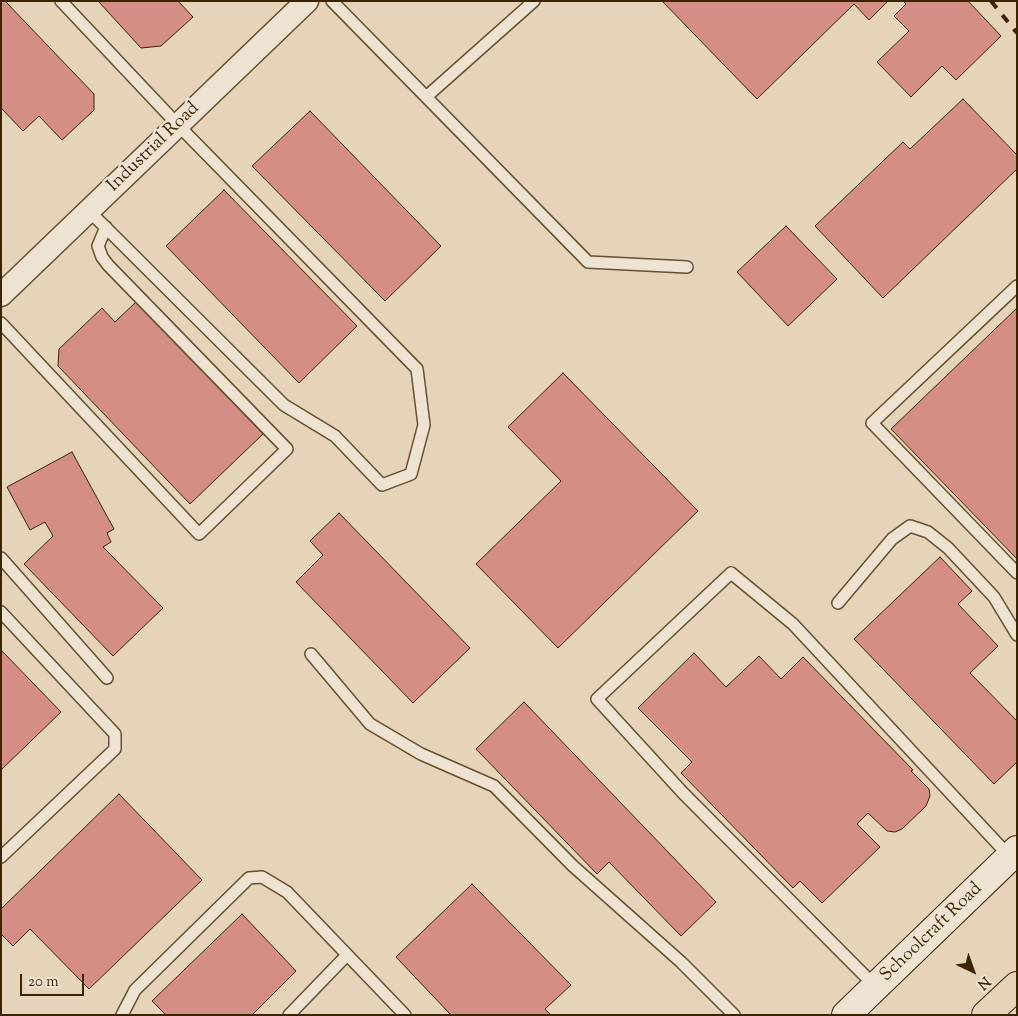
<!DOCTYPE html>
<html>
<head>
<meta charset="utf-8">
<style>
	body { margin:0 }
	#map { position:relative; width:1018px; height:1016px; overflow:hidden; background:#e5d4b9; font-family:"Sorts Mill Goudy",serif }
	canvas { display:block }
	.frame { position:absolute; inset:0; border:2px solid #3c2401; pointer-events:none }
	.north { position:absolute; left:948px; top:946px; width:50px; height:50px; -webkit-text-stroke:4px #eee3d2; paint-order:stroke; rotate:138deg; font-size:14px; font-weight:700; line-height:20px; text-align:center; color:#3c2401 }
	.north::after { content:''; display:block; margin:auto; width:18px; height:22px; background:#3c2401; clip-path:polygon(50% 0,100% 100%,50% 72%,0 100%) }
	.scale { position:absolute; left:20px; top:974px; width:64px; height:22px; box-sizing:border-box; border:2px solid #3c2401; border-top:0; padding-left:6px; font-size:15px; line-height:18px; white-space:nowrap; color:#3c2401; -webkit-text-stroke:4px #eee3d2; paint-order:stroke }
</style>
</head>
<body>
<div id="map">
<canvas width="1018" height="1016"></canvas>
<div class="frame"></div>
<div class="north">N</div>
<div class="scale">20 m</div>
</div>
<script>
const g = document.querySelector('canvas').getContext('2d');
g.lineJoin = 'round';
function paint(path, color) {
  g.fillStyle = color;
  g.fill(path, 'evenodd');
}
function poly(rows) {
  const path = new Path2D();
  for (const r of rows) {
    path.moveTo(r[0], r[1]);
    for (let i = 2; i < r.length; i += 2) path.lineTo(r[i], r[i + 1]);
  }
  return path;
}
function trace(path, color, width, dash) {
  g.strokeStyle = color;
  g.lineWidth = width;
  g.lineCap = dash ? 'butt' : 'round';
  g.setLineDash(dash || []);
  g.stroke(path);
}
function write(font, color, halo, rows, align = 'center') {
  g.font = font + ' "Sorts Mill Goudy",serif';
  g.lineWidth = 5;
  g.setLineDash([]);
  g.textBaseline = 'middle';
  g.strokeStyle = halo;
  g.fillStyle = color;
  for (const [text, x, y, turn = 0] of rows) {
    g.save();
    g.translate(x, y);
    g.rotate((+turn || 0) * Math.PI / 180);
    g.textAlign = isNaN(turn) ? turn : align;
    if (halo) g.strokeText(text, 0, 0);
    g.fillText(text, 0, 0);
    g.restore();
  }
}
const building = poly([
	[1,1,5,1,94,94,94,110,62,140,39,116,23,131,1,108,1,1],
	[98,1,178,1,193,17,161,46,141,48,98,1],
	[662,1,888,1,869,20,854,4,757,99,662,1],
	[903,1,968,1,1001,36,956,80,942,66,911,97,877,62,909,31,894,16,906,4,903,1],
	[963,99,1017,155,1017,169,883,298,815,226,903,142,910,149,963,99],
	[310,111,441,246,385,301,252,166,310,111],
	[224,190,357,326,299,383,166,246,224,190],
	[786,226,837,279,788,326,737,272,786,226],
	[136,302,263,434,190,504,58,366,59,349,102,308,115,322,136,302],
	[1017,308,1017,559,891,429,1017,308],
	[563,373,698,511,558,648,476,564,561,481,508,427,563,373],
	[72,452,114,529,107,533,111,542,103,547,163,608,113,656,24,564,53,536,45,522,30,530,7,487,72,452],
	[339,513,470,648,413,703,296,582,323,555,310,541,339,513],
	[940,557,972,591,958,604,998,646,970,673,1017,721,1017,762,994,784,854,639,940,557],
	[1,650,61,712,1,770,1,650],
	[694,653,726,687,759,656,781,679,803,657,913,770,911,771,929,789,930,796,926,806,902,829,895,832,887,831,868,813,857,824,880,847,822,903,800,881,793,888,681,773,692,762,638,708,694,653],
	[524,702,716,902,681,936,609,862,597,874,476,749,524,702],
	[119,794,202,880,89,989,30,929,13,946,1,934,1,909,119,794],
	[472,884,571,985,545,1009,551,1015,451,1015,396,957,472,884],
	[242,914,296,971,252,1015,166,1015,152,1001,242,914]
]);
paint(building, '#d48e85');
trace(building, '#3c2401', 1);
const lane = poly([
	[61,1,178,125,417,369,424,425,411,474,382,485,335,436,284,405,89,211],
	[332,1,588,262,687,267],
	[426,97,534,1],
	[1017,286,872,423,1017,573],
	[1,323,199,534,287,449,108,265,102,257,98,246,106,227],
	[1,558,107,678],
	[838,603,892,539,910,526,928,532,948,548,994,597,1017,635],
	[1,612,115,734,115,749,1,857],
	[311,654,370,724,421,754,494,786,573,866,681,962,734,1015],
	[876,987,683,793,597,699,731,573,793,624,1010,857],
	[122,1015,135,990,249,878,262,877,287,892,405,1015],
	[289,1015,347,955]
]);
const street = poly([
	[1,295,307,1]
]);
const secondary = poly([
	[846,1015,1017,850]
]);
const highway = poly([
	[986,1015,1017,986]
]);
trace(lane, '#66502f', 14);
trace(street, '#66502f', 25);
trace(secondary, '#3c2401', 30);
trace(highway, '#3c2401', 30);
trace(lane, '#eee3d2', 11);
trace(street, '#eee3d2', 22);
trace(secondary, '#eee3d2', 28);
trace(highway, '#e5d4b9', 28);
trace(poly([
	[991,1,1017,33]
]), '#3c2401', 4, [9, 9]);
write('18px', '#3c2401', '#eee3d2', [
	["Industrial Road",154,148,-44],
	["Schoolcraft Road",932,933,-44]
]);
</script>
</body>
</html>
